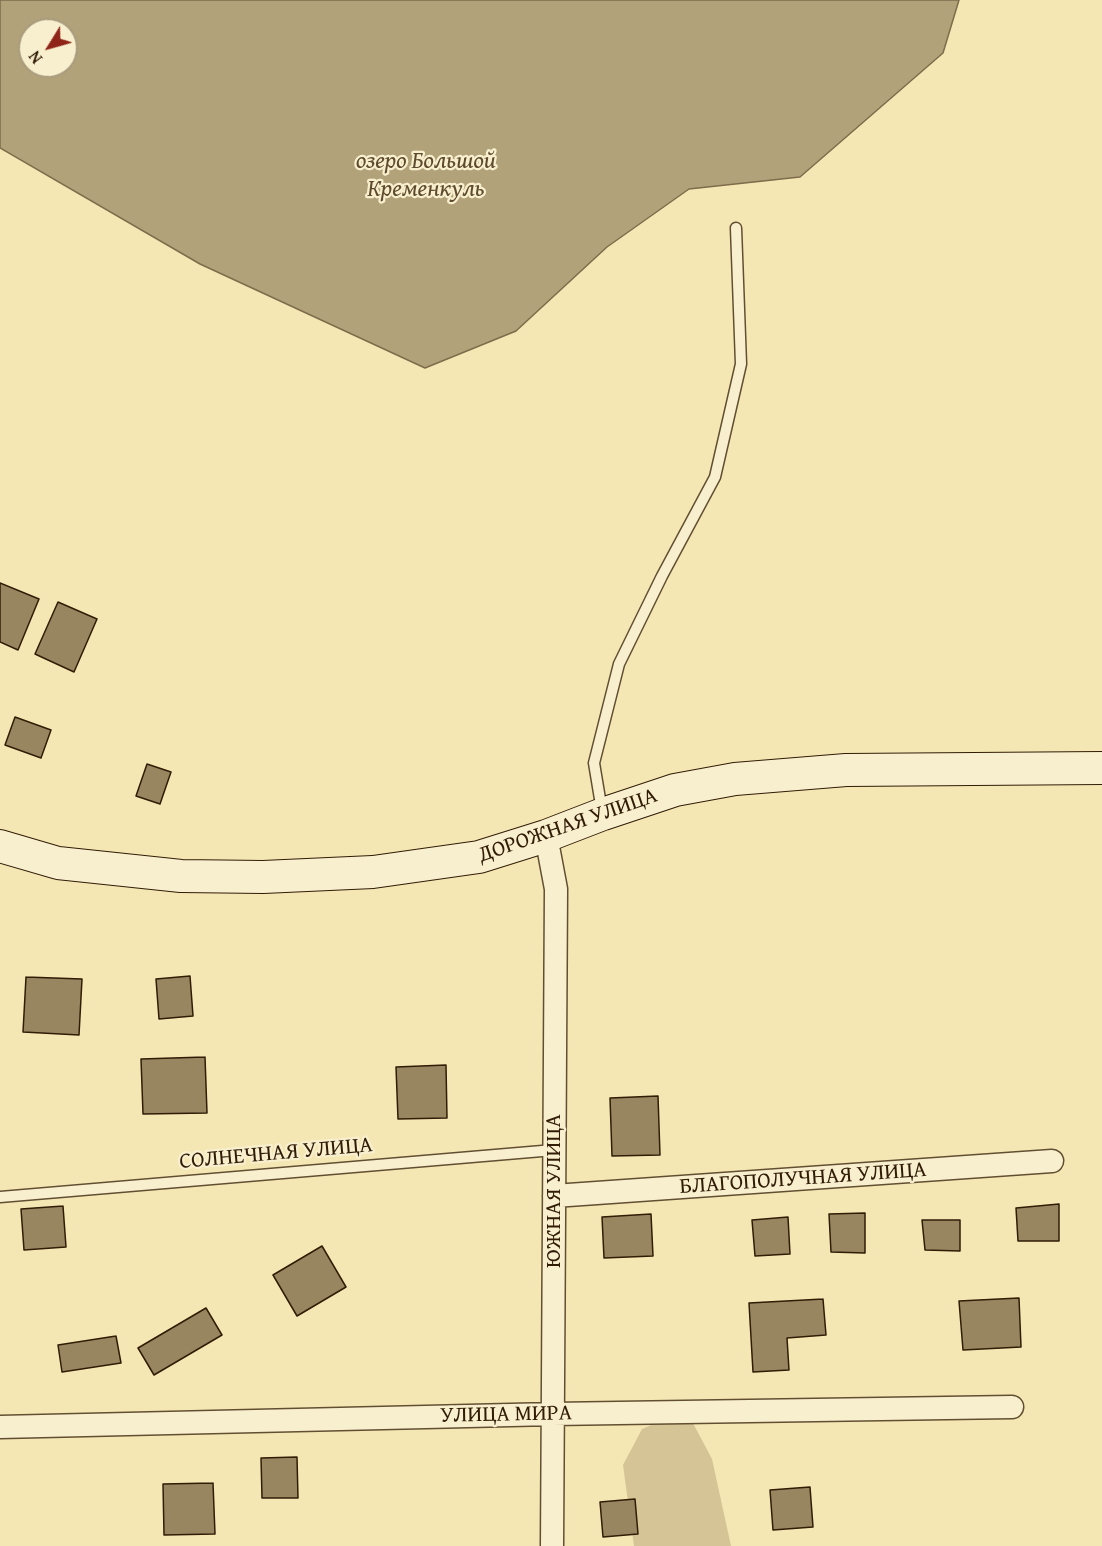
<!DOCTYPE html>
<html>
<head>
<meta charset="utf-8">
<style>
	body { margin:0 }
	#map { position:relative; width:1102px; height:1546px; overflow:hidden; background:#f5e7b4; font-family:"Gentium Book Plus",serif }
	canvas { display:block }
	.north { position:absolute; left:18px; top:18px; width:60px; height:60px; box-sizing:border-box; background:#f8efce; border:2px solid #a89b7e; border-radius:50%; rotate:233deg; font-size:16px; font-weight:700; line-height:24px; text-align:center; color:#311c06 }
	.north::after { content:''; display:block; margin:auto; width:21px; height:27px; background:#8f2418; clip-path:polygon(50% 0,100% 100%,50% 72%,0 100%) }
</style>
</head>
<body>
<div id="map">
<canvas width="1102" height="1546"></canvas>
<div class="north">N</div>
</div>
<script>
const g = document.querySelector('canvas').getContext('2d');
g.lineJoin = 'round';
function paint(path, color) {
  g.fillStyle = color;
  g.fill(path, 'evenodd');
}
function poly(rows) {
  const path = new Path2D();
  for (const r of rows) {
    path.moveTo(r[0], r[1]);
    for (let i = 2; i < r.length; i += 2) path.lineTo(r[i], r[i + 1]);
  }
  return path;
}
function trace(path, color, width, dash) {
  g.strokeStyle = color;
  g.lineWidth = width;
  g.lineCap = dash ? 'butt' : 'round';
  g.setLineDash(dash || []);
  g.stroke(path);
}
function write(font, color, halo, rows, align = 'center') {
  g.font = font + ' "Gentium Book Plus",serif';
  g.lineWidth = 4.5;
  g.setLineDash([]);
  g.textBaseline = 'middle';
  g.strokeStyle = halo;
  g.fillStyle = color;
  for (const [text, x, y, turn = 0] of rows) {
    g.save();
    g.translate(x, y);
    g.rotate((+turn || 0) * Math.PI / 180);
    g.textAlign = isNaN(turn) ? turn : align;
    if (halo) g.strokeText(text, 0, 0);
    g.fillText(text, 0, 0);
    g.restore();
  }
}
paint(poly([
	[686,1410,712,1459,731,1546,634,1546,623,1465,642,1429]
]), '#d4c496');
const water = poly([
	[0,0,959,0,943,53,800,177,689,189,607,247,516,331,425,368,200,264,0,148,0,0],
	[30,30,66,30,66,66,30,66,30,30]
]);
paint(water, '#b2a279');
trace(water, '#7e6c4b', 1.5);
const building = poly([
	[0,583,39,599,18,650,0,642,0,583],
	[58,602,97,619,74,672,35,654,58,602],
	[15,717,51,730,41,758,5,745,15,717],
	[147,764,171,772,160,804,136,796,147,764],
	[190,976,193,1016,159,1019,156,979,190,976],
	[26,977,82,979,79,1035,23,1032,26,977],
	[205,1057,207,1113,143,1114,141,1059,205,1057],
	[446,1065,447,1118,398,1119,396,1067,446,1065],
	[658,1096,660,1155,612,1156,610,1098,658,1096],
	[1059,1204,1059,1241,1018,1241,1016,1208,1059,1204],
	[63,1206,66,1247,24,1250,21,1209,63,1206],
	[865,1213,865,1253,831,1252,829,1214,865,1213],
	[651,1214,653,1256,604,1258,602,1217,651,1214],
	[788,1217,790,1254,755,1256,752,1220,788,1217],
	[922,1220,960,1220,960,1251,925,1250,922,1220],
	[322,1246,346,1287,297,1316,273,1275,322,1246],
	[1019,1298,1021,1347,963,1350,959,1301,1019,1298],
	[823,1299,826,1335,787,1338,789,1370,753,1372,749,1303,823,1299],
	[206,1308,222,1335,154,1375,138,1348,206,1308],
	[116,1336,121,1363,62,1372,58,1345,116,1336],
	[297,1457,298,1498,262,1498,261,1458,297,1457],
	[213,1483,215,1534,164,1535,163,1484,213,1483],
	[810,1487,813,1527,773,1530,770,1490,810,1487],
	[635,1499,638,1534,603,1537,600,1502,635,1499]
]);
paint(building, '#978660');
trace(building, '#311c06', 1.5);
const lane = poly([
	[602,811,594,763,619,664,662,576,715,477,741,364,736,228],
	[0,1197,554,1150]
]);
const street = poly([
	[546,836,556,889,552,1546],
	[554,1196,1052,1161],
	[0,1427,553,1414,1012,1407]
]);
const secondary = poly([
	[0,846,58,863,181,876,263,877,373,872,479,857,546,836,603,814,675,790,735,779,846,770,1102,768]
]);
trace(lane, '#624f32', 13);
trace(street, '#624f32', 25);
trace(secondary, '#311c06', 34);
trace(lane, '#f8efce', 10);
trace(street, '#f8efce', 22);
trace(secondary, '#f8efce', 32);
write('22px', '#311c06', '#f8efce', [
	["ДОРОЖНАЯ УЛИЦА",568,826,-19],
	["СОЛНЕЧНАЯ УЛИЦА",276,1154,-5],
	["БЛАГОПОЛУЧНАЯ УЛИЦА",803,1179,-4],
	["ЮЖНАЯ УЛИЦА",554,1191,-90],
	["УЛИЦА МИРА",506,1415,-1]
]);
write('italic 24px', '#5e4b2e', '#f8efce', [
	["озеро Большой",426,162],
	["Кременкуль",426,190]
]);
</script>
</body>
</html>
